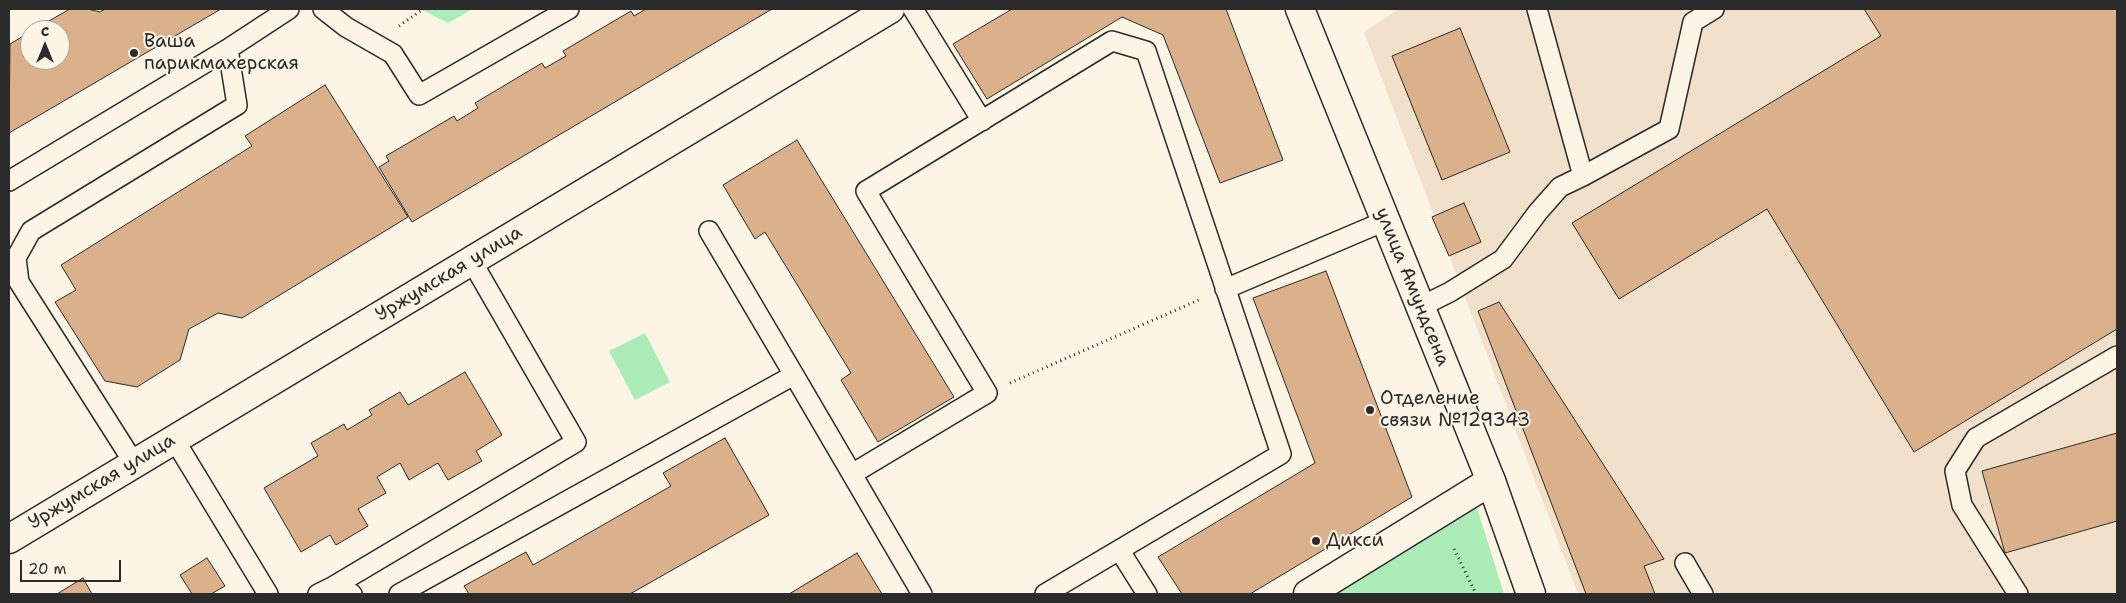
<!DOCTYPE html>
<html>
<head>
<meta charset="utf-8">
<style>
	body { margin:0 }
	#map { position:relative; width:2126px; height:603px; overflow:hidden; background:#fcf5e5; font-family:"Shantell Sans",sans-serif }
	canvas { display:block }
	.frame { position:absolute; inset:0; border:10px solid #2b2b2b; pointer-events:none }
	.north { position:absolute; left:20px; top:20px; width:50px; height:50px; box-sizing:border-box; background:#fcf5e5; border:1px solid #a8a49b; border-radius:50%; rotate:0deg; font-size:14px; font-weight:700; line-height:20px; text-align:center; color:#2b2b2b }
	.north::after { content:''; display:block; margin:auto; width:18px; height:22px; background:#2b2b2b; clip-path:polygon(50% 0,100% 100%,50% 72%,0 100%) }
	.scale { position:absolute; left:20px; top:560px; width:101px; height:22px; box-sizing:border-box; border:2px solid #2b2b2b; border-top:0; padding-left:6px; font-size:15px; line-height:18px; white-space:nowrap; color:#2b2b2b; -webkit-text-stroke:4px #fcf5e5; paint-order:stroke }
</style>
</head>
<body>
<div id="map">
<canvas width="2126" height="603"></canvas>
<div class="frame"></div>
<div class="north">С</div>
<div class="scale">20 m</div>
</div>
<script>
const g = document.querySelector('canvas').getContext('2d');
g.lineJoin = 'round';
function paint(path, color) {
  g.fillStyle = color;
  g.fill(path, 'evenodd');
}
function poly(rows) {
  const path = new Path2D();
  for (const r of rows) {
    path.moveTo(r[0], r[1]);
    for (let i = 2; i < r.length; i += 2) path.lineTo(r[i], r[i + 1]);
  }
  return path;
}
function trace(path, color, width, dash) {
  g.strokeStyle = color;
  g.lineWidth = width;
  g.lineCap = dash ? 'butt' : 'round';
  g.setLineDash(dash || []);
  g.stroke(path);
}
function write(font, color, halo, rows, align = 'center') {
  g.font = font + ' "Shantell Sans",sans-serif';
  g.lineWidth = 4;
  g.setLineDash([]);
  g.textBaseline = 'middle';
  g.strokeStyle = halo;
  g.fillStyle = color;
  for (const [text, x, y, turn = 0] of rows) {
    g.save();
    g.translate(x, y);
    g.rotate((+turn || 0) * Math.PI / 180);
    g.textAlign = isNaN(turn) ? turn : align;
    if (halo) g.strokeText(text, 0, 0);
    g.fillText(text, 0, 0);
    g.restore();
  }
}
paint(poly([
	[1399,9,2117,9,2117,594,1578,594,1364,32]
]), '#f2e1ca');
paint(poly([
	[420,9,473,9,448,23],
	[645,333,670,382,635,400,609,351],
	[1477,508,1504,594,1337,594]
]), '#abedb7');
const building = poly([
	[70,9,88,9,100,12,105,9,221,9,9,133,10,44,30,32,30,60,60,60,60,30,33,30,70,9],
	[646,9,772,9,412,222,379,167,389,161,386,156,454,116,457,121,478,108,475,103,542,63,545,68,566,56,563,51,631,11,634,16,646,9],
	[1012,9,1226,9,1283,160,1220,183,1163,35,1122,17,987,99,953,44,1012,9],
	[1864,9,2117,9,2117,329,1914,452,1767,209,1619,299,1572,223,1881,36,1864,9],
	[1460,28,1510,152,1442,180,1392,56,1460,28],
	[325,85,408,217,242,318,218,313,189,329,180,360,137,387,105,381,55,302,76,290,61,265,252,146,245,136,325,85],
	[797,140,954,397,878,442,841,380,851,373,765,232,755,239,723,185,797,140],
	[1464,203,1481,242,1449,256,1432,217,1464,203],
	[1326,271,1412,497,1250,594,1182,594,1158,557,1315,463,1253,298,1326,271],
	[1499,302,1664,559,1644,566,1655,594,1586,594,1478,311,1499,302],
	[465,372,502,435,476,451,482,461,448,480,438,463,409,480,400,463,377,477,386,493,358,509,368,526,336,545,330,535,301,552,264,488,318,456,311,443,344,424,347,430,372,415,369,410,400,392,408,405,465,372],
	[2117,433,2117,521,2005,553,1982,471,2117,433],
	[725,438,769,515,630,594,469,594,464,586,526,552,533,565,671,486,663,473,725,438],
	[857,553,882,594,789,594,857,553],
	[207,558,225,586,211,594,192,594,180,575,207,558],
	[83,578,92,594,57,594,83,578]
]);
paint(building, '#dbb18b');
trace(building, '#2b2b2b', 1);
const service = poly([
	[323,9,346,27,393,54,419,95,569,9],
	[913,9,982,121],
	[1537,9,1583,176,1669,129,1693,22,1714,9],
	[9,181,228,49,289,9],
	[1225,289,1385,221],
	[1420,307,1450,292,1503,259,1538,212,1560,187,1583,176],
	[794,375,922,594],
	[174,439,268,594],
	[134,463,19,282,16,258,31,231,237,105,228,49],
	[852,474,987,393,866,191,1112,41,1146,51,1281,454,1045,594],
	[1120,551,1147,594],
	[1685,563,1703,594],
	[334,586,576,442,471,260],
	[318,594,334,586,352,594],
	[399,594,794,375,709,231],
	[2018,594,1962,505,1955,471,1976,438,2117,356]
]);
const minor = poly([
	[9,539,890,9],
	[1308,594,1491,481]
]);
const tertiary = poly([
	[1300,9,1491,481,1531,594]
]);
trace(service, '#2b2b2b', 22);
trace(minor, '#2b2b2b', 31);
trace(tertiary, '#2b2b2b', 31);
trace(poly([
	[399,26,423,9],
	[1010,383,1201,299],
	[1454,549,1476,594]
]), '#2b2b2b', 3, [1, 4]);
trace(service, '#fcf5e5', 19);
trace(minor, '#fcf5e5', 28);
trace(tertiary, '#fcf5e5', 28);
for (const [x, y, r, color] of [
	[134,53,5,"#2b2b2b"],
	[1370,410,5,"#2b2b2b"],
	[1316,541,5,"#2b2b2b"]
]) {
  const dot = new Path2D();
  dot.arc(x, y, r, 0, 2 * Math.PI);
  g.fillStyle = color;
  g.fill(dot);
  trace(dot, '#fcf5e5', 2);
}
write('19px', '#2b2b2b', '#fcf5e5', [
	["Ваша",144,42],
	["парикмахерская",144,64],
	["Отделение",1380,399],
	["связи №129343",1380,421],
	["Дикси",1326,541]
], 'left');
write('19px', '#2b2b2b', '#fcf5e5', [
	["Уржумская улица",449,274,-31],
	["улица Амундсена",1412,287,68],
	["Уржумская улица",102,482,-31]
]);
</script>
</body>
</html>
